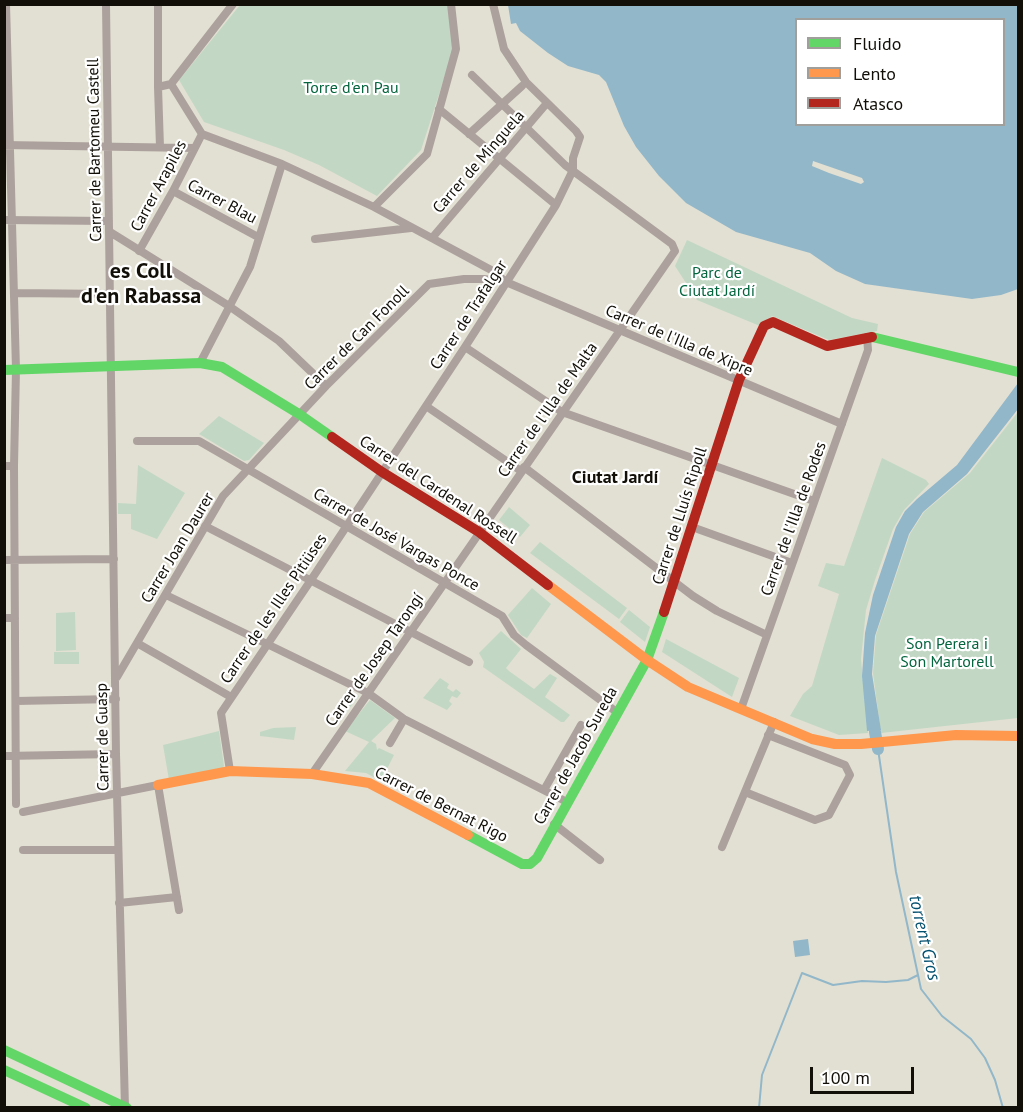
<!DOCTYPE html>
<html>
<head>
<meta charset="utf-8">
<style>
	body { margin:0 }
	#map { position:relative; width:1023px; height:1112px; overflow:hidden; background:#e2e0d3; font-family:"PT Sans",sans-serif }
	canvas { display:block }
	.frame { position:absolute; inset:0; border:6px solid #110f07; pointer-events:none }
	.legend { position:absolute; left:795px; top:18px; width:210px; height:108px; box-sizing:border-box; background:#fff; border:2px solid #a09f9c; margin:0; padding:8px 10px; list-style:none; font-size:18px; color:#110f07 }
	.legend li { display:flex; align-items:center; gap:12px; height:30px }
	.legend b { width:30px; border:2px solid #a09f9c }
	.scale { position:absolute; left:810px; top:1067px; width:104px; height:27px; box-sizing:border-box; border:3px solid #110f07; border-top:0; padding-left:8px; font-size:18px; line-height:21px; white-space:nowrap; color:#110f07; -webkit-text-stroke:4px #fff; paint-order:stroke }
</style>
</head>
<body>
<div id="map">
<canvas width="1023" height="1112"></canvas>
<div class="frame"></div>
<ul class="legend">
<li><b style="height:8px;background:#63d668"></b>Fluido</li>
<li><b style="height:8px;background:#ff974d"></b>Lento</li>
<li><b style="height:8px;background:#b3261e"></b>Atasco</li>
</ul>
<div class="scale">100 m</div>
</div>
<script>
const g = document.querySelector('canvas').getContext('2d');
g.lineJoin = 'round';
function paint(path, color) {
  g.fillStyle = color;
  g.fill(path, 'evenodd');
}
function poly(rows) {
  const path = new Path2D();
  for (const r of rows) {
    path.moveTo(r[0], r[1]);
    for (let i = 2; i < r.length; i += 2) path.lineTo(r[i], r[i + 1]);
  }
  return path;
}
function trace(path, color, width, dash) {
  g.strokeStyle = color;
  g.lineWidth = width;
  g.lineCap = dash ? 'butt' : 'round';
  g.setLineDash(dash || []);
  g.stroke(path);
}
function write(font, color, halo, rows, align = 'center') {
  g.font = font + ' "PT Sans",sans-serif';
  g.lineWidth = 4.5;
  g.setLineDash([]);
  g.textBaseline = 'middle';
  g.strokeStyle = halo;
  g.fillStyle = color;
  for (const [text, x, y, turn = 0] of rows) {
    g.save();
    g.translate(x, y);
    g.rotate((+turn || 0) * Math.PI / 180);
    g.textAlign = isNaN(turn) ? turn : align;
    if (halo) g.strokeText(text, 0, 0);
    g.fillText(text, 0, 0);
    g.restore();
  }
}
paint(poly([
	[240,5,448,5,454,48,421,150,377,196,319,165,284,150,204,122,179,80],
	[687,240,852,318,878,324,877,331,829,340,772,316,760,326,697,300,675,266],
	[1018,412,1018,718,881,733,873,673,876,635,910,534,924,512,970,473],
	[219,416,264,443,249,460,244,461,199,434],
	[882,458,926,480,929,484,904,510,893,529,875,580,866,610,861,659,868,733,839,735,790,716,803,694,812,686,839,594,818,586,826,563,844,566],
	[138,465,185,493,157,539,131,529,131,514,118,514,118,503,136,504],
	[509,507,530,525,520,537,499,520],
	[540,542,627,608,619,619,530,553],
	[532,588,551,604,527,638,521,635,508,615],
	[629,610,650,627,645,642,620,622],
	[75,612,76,650,56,651,56,613],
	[501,631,521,649,506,668,509,671,534,689,550,674,557,678,545,697,570,715,564,722,561,722,483,667,484,662,479,653],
	[666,639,739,678,732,697,662,652],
	[54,652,79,652,79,664,54,664],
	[440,678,449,684,447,688,453,692,456,689,461,693,457,698,452,696,449,701,452,704,447,710,423,698],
	[348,690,359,696,336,725,334,714,344,710,348,697,345,693],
	[370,700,395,718,371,741,376,744,377,750,379,748,394,755,381,781,366,773,345,771,369,742,345,731],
	[296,727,294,740,260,736,260,732,273,728],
	[219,731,224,766,222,769,169,780,163,745]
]), '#c2d8c4');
paint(poly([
	[508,5,1018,5,1018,289,1001,295,972,299,865,284,836,271,810,253,736,232,686,203,659,176,636,147,624,126,606,82,599,75,568,66,548,53,520,31,516,23,511,24],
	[796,20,1004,20,1004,124,796,124],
	[1018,383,1018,409,967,474,923,512,909,534,875,636,872,674,881,730,867,731,862,676,865,633,873,595,896,527,905,511,917,499,957,465],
	[808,939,810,955,795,957,793,941]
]), '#92b7c9');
paint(poly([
	[813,161,862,178,864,182,861,184,829,173,812,166]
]), '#e2e0d3');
trace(poly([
	[878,749,896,872,921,989,942,1016,971,1039,985,1058,995,1080,1003,1108],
	[759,1108,762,1075,802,973,833,985,862,981,886,982,908,980,918,975]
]), '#92b7c9', 2);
trace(poly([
	[875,732,878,749]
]), '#92b7c9', 12);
trace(poly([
	[6,4,16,369,14,466,16,804],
	[106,4,116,754,125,1108],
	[158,4,158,87],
	[171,84,202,134,282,164,374,207,427,154,456,49,451,4],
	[171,84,233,4],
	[439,109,556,205],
	[469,134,522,86],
	[4,145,194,148],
	[160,147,158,87,171,84],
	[173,191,258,237],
	[374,207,493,271,506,282,842,424],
	[4,220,109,221],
	[110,232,229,306,279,341,326,386],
	[432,238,547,103],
	[315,239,411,228],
	[139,251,173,191,202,134],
	[14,293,111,294],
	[465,347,562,412,814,501],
	[200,363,250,267,282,164],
	[426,406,521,471],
	[137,441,199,441,502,616,514,635,526,645,618,713],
	[4,466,14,466],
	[524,467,693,596,717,611,767,635],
	[205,526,469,662],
	[692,527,792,563],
	[4,560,114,559],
	[166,595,368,693,404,719,567,802],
	[4,618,15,618],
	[137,643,231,697],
	[117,677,223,496,326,386,429,284,464,279,484,279,506,282],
	[16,701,116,699],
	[741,709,868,350,867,337],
	[390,743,404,719],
	[4,756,116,754],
	[230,771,221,713,311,580,465,347,556,205,573,170,573,158,580,137,576,131,526,82,504,49,493,4],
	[312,774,675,251,672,244,565,165,472,75],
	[544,790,581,725],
	[745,792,815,820,829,815,850,775,845,765,768,735],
	[23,812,158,785,179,910],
	[554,824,600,860],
	[722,847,774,722],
	[23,850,118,850],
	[119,903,177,897]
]), '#ada19d', 8);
trace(poly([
	[872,337,1018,372],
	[4,370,200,363,222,367,299,414,332,437],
	[468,835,522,864,530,864,537,858,647,660,664,612],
	[4,1050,127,1108],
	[4,1070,86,1108]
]), '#63d668', 10);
trace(poly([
	[548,585,647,660,688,687,812,739,835,744,861,744,956,735,1018,736],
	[158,785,230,771,312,774,369,783,468,835]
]), '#ff974d', 10);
trace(poly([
	[332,437,382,472,479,532,548,585],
	[664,612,739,380,764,326,773,322,827,346,872,337]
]), '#b3261e', 10);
write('16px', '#04653e', '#fff', [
	["Torre d'en Pau",351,88],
	["Parc de",717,273],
	["Ciutat Jardí",717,291],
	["Son Perera i",947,644],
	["Son Martorell",947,662]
]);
write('16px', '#110f07', '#fff', [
	["Carrer de Bartomeu Castell",95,150,-91],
	["Carrer de Minguela",479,162,-49],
	["Carrer Arapiles",159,186,-62],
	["Carrer Blau",222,202,28],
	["Carrer de Trafalgar",469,315,-57],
	["Carrer de Can Fonoll",357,338,-45],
	["Carrer de l'Illa de Xipre",679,341,23],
	["Carrer de l'Illa de Malta",548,410,-55],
	["Carrer del Cardenal Rossell",438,490,33],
	["Carrer de Lluís Ripoll",680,516,-72],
	["Carrer de l'Illa de Rodes",794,519,-70],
	["Carrer de José Vargas Ponce",396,540,30],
	["Carrer Joan Daurer",178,548,-59],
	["Carrer de les Illes Pitiüses",274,609,-56],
	["Carrer de Josep Tarongí",375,660,-55],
	["Carrer de Guasp",103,737,-91],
	["Carrer de Jacob Sureda",576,756,-61],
	["Carrer de Bernat Rigo",441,805,27]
]);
write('bold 18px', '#110f07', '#fff', [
	["Ciutat Jardí",615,478]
]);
write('italic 18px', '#034f6e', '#fff', [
	["torrent Gros",924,938,77]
]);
write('bold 22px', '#110f07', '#fff', [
	["es Coll",141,272],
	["d'en Rabassa",141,297]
]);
</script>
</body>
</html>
